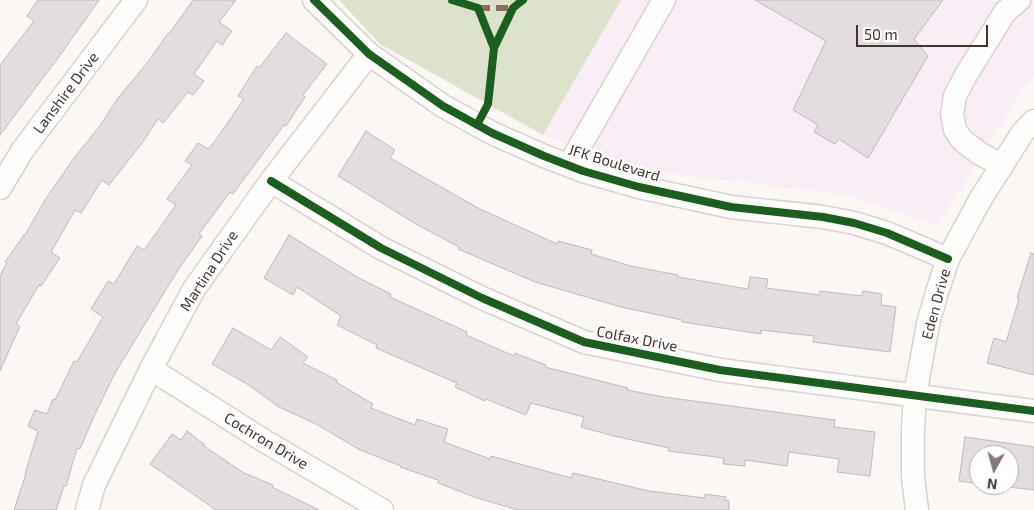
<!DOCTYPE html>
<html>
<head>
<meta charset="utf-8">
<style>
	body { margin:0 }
	#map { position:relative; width:1034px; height:510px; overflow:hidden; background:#faf6f4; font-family:"Exo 2",sans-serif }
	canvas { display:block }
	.north { position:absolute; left:969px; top:445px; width:50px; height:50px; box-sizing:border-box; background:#fff; border:1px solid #b4aeab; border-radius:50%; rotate:187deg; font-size:14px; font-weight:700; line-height:20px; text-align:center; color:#43342d }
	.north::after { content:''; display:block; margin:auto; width:18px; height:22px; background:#837873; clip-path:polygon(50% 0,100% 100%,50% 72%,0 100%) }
	.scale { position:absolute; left:856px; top:25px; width:132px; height:22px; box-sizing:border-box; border:2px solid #43342d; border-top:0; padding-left:6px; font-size:15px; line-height:18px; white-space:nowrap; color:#43342d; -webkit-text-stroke:4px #fff; paint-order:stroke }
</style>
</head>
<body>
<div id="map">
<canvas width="1034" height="510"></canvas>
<div class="north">N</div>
<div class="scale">50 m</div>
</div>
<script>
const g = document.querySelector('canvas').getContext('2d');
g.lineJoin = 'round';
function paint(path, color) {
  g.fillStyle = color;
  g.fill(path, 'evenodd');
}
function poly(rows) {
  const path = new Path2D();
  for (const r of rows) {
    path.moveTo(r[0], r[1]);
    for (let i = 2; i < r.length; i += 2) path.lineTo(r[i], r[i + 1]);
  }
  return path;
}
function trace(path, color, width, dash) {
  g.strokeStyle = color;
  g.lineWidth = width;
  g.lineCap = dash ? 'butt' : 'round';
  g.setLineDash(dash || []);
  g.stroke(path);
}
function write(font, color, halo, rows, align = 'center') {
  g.font = font + ' "Exo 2",sans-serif';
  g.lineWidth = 5;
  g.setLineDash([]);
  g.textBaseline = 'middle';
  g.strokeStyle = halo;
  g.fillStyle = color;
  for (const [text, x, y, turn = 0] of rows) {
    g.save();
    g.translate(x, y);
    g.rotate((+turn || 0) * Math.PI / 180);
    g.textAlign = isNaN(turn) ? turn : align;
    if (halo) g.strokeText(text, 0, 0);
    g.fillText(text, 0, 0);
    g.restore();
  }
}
paint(poly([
	[621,0,1034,0,1034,77,1029,81,937,226,841,194,631,169,543,135]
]), '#f9edf5');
paint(poly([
	[339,0,621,0,543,135,380,44]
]), '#dce2cb');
const building = poly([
	[38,0,99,0,61,54,0,135,0,65,34,21,27,16,38,0],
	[193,0,236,0,219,22,232,31,222,45,217,41,194,74,204,81,193,95,188,92,163,123,158,119,142,143,109,185,102,180,81,213,75,210,51,252,60,258,41,286,39,285,16,324,20,326,0,371,0,276,7,263,5,262,24,235,25,235,45,200,74,158,99,127,118,98,148,62,168,33,169,34,193,0],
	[755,0,943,0,914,39,928,56,868,158,839,139,835,144,814,132,818,125,793,110,826,41,755,0],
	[286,33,327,64,303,95,305,97,286,126,284,125,233,194,230,192,199,234,202,236,178,270,115,373,95,414,80,449,77,448,66,486,64,486,56,510,14,510,26,474,25,474,38,431,28,426,35,410,47,414,53,399,55,400,74,361,77,362,103,317,91,309,108,281,114,284,137,246,144,250,176,205,167,199,192,165,185,161,198,143,208,149,215,141,244,99,238,96,257,66,259,68,286,33],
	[366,131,395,150,390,158,480,209,557,244,558,241,592,250,591,254,631,266,678,275,678,277,748,289,750,277,768,279,766,288,819,295,820,291,862,296,863,291,882,294,881,305,896,307,890,352,813,342,814,336,761,330,761,334,682,322,682,320,621,307,535,282,458,249,459,247,416,224,338,176,366,131],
	[289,235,357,277,391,294,390,297,467,332,466,335,514,356,515,353,546,365,545,367,628,388,627,390,664,397,835,420,834,427,875,432,870,476,837,472,839,459,789,452,787,466,745,460,745,466,723,464,724,458,668,451,669,448,614,436,581,427,584,417,531,403,526,415,486,399,485,401,455,387,457,383,376,348,377,345,337,325,341,316,297,287,293,295,264,278,289,235],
	[1031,253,1034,254,1034,375,987,363,994,338,1006,342,1019,299,1017,298,1031,253],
	[233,328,271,350,280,337,308,357,303,363,337,380,336,382,373,404,371,408,415,425,417,419,448,429,444,442,490,459,491,456,571,478,573,473,649,491,705,498,705,494,726,497,725,500,729,501,729,510,518,510,474,497,438,483,438,480,400,467,401,466,360,450,316,424,279,407,247,384,212,364,233,328],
	[187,431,205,445,204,446,244,473,273,485,272,487,319,510,216,510,150,464,172,434,181,440,187,431],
	[965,437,1034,447,1034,490,1009,487,1009,455,979,455,979,484,959,481,965,437]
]);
paint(building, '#e3dce0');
trace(building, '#c0b8bc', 1);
const minor = poly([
	[314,0,369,54,443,106,492,133,544,156,583,171,639,187,731,207,823,217,854,223,887,233,948,259],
	[569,165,664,0],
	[1001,165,979,153,962,140,955,130,952,114,955,96,966,75,1005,12,1019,0],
	[271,181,381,248,482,298,584,342,720,370,1034,411],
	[0,188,22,151,136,0],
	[151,369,266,442,382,510],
	[87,510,94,485,151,369,194,289,271,181,369,54],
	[917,510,913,477,913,428,915,395,928,324,937,292,948,259,980,200,1023,132,1034,121]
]);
trace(minor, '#dbd1cd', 25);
trace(minor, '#fefefd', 22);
trace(poly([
	[478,8,513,8]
]), '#8d6e63', 6, [12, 6]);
trace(poly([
	[314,0,369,54,443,106,492,133,544,156,583,171,639,187,731,207,823,217,854,223,887,233,948,259],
	[452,0,478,8,494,48,513,8,523,0],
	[477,125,488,104,494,48],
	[271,181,381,248,482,298,584,342,720,370,1034,411]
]), '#1b5e20', 8);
write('15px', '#43342d', '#fff', [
	["Lanshire Drive",66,93,-53],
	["JFK Boulevard",614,163,17],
	["Martina Drive",209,271,-57],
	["Eden Drive",936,304,-75],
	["Colfax Drive",637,339,11],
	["Cochron Drive",266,441,31]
]);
</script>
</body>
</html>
